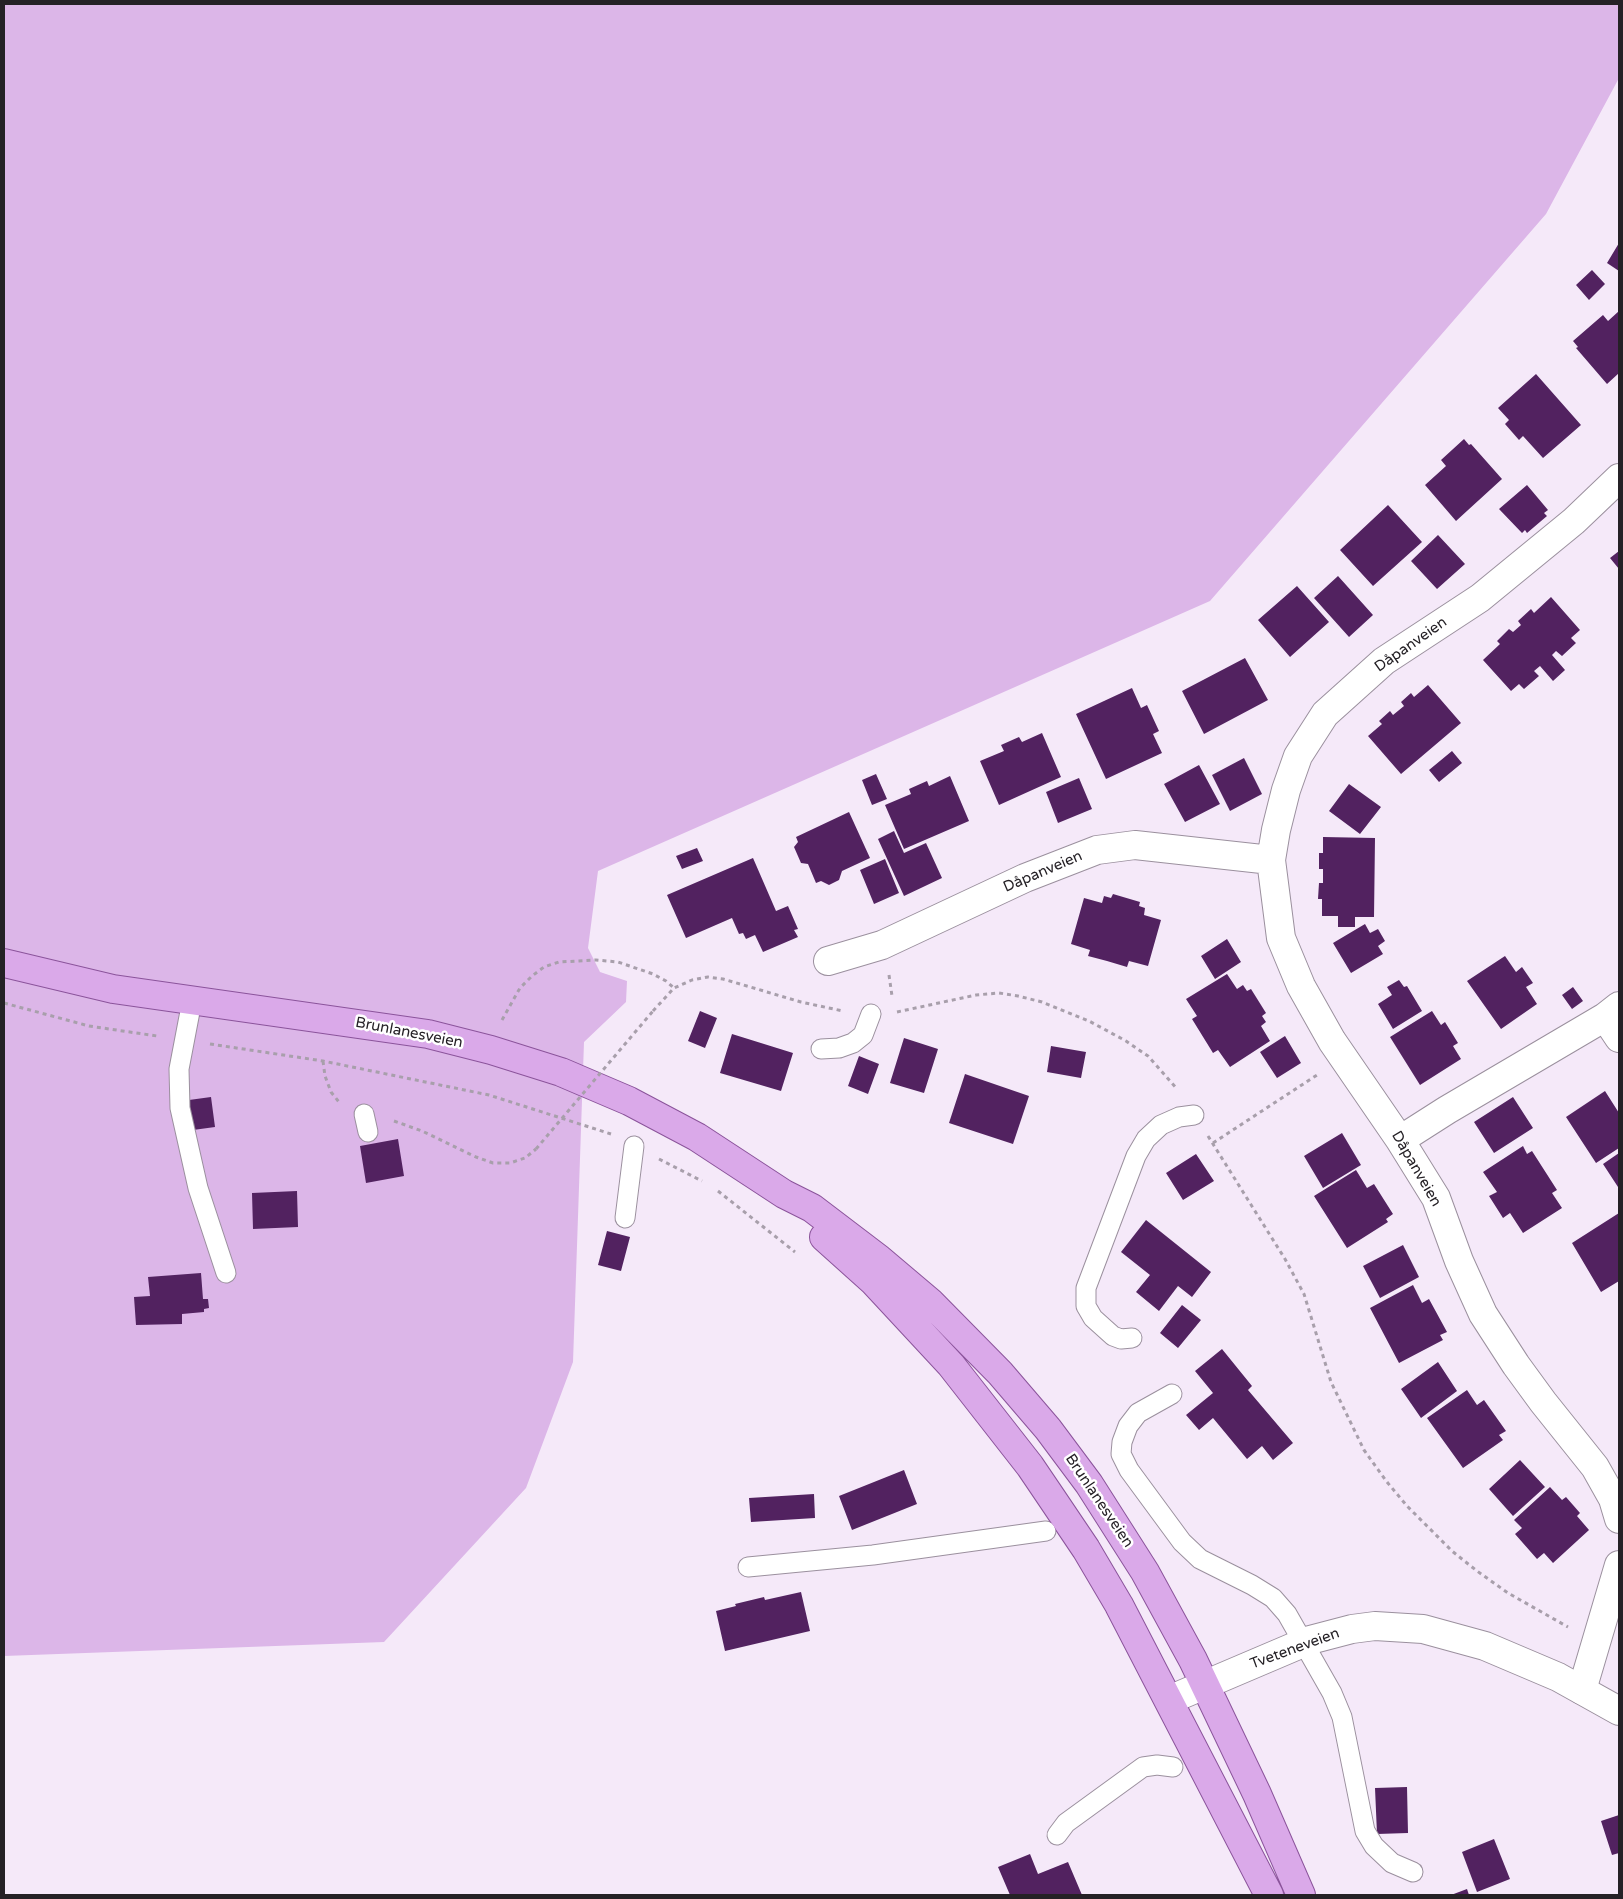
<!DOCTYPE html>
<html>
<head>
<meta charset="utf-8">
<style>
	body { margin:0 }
	#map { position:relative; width:1623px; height:1899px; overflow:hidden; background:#f5e9f9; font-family:"Varela Round",sans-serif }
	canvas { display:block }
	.frame { position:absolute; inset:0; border:5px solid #252126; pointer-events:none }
</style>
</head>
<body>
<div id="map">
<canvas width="1623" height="1899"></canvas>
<div class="frame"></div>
</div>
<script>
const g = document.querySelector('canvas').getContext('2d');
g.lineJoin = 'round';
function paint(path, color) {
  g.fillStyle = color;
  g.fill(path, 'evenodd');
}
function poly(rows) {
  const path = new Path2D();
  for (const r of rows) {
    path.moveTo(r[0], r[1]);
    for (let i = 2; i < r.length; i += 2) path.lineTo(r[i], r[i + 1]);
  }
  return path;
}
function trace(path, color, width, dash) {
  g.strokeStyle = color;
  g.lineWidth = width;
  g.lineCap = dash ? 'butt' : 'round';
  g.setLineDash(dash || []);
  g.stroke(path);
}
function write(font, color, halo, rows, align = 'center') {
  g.font = font + ' "Varela Round",sans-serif';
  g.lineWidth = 5;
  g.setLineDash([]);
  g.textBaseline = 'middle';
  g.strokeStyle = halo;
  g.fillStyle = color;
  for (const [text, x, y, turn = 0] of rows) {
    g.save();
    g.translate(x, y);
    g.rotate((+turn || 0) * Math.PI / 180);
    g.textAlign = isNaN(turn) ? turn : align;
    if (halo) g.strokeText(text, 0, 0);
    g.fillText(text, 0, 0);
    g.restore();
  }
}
paint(poly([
	[4,4,1619,4,1619,78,1546,214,1210,601,598,871,588,948,600,972,627,981,626,1002,584,1042,573,1362,526,1488,384,1642,4,1656]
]), '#dcb6e8');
paint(poly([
	[1619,243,1619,271,1607,263],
	[1592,270,1605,284,1589,300,1576,285],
	[1619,311,1619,373,1607,384,1576,348,1578,347,1573,341,1603,315,1608,321],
	[1536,374,1581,425,1543,458,1523,436,1519,440,1505,424,1509,420,1498,408],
	[1464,439,1469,445,1471,444,1502,479,1456,521,1425,485,1446,466,1441,460],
	[1527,485,1548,510,1544,513,1547,516,1527,533,1525,530,1522,533,1499,509],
	[1388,505,1422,542,1373,586,1340,550],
	[1438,535,1465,564,1437,589,1411,561],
	[1619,551,1619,569,1610,558],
	[1338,576,1373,615,1349,637,1314,598],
	[1297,586,1329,622,1290,657,1258,620],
	[1551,597,1580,630,1571,638,1576,643,1562,656,1556,651,1552,655,1565,670,1553,681,1540,666,1534,671,1539,676,1524,689,1519,684,1511,691,1483,660,1500,644,1497,641,1509,629,1513,632,1521,625,1518,621,1531,609,1534,613],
	[1245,658,1268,700,1204,734,1182,691],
	[1428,685,1461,723,1401,774,1368,736,1382,724,1379,721,1390,711,1393,715,1404,706,1401,702,1411,693,1414,697],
	[1132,688,1141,708,1147,705,1159,731,1153,734,1162,753,1106,779,1076,714],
	[1042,733,1061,777,999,805,980,761,1004,751,1001,745,1019,737,1022,742],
	[1452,751,1462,763,1439,782,1429,770],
	[1244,758,1262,794,1230,811,1212,775],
	[1199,765,1220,804,1185,822,1164,784],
	[876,774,887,799,872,805,862,780],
	[950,776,969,821,904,849,885,805,911,794,909,789,927,781,929,786],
	[1079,778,1092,809,1058,823,1046,792],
	[1349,784,1381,807,1360,834,1329,811],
	[849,812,870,858,842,871,839,880,829,885,821,881,816,883,808,864,801,863,794,847,798,842,796,837],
	[894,831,904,853,926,843,942,878,904,896,878,839],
	[1323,837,1375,838,1374,917,1355,917,1355,927,1338,927,1338,916,1322,916,1322,899,1318,899,1319,883,1323,883,1323,869,1319,869,1319,853,1323,853],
	[697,848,703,861,682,869,676,856],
	[753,858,776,911,788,906,798,929,794,930,798,937,763,952,755,935,746,939,743,933,739,934,732,918,686,938,667,895],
	[885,859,899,893,874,904,860,870],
	[1113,894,1140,902,1139,906,1145,908,1144,915,1161,920,1148,966,1129,961,1127,967,1107,961,1088,956,1090,950,1071,944,1084,898,1102,903,1104,896,1111,898],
	[1365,924,1370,933,1378,929,1385,941,1378,946,1383,954,1351,973,1333,943],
	[1227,939,1241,962,1215,979,1201,956],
	[1505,956,1516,972,1522,967,1533,983,1526,987,1537,1004,1501,1029,1467,981],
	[1227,974,1237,989,1243,985,1247,991,1251,989,1266,1013,1262,1016,1266,1022,1261,1026,1270,1041,1230,1067,1218,1050,1213,1053,1192,1019,1197,1016,1186,999],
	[1399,980,1404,987,1407,986,1422,1011,1393,1029,1378,1004,1392,995,1387,987],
	[1573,987,1583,1001,1572,1009,1562,995],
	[700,1011,717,1018,705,1048,688,1041],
	[1432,1011,1441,1025,1445,1022,1458,1043,1453,1046,1461,1059,1420,1085,1390,1037],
	[732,1034,793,1053,781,1091,720,1073],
	[1285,1036,1301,1063,1277,1078,1260,1052],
	[904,1038,938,1049,924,1093,890,1083],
	[1051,1046,1086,1052,1081,1078,1047,1072],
	[859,1056,879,1064,868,1094,848,1086],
	[965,1074,1029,1096,1013,1144,949,1123],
	[1605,1091,1619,1113,1619,1148,1596,1163,1566,1117],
	[211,1097,215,1127,193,1130,189,1100],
	[1513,1097,1533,1128,1494,1153,1474,1122],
	[1342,1133,1361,1165,1323,1188,1304,1156],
	[398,1139,404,1176,366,1183,360,1146],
	[1523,1146,1527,1154,1532,1151,1557,1190,1552,1193,1562,1208,1523,1233,1510,1213,1503,1218,1489,1196,1497,1192,1483,1172],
	[1619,1153,1619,1186,1618,1187,1603,1164],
	[1196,1154,1214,1181,1183,1200,1166,1173],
	[1356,1170,1367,1188,1374,1184,1393,1214,1386,1219,1388,1222,1347,1248,1314,1196],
	[297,1191,298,1227,253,1229,252,1193],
	[1619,1213,1619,1281,1601,1292,1572,1243],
	[1146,1220,1211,1272,1192,1297,1178,1286,1159,1311,1136,1292,1150,1275,1121,1252],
	[607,1231,630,1237,621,1271,598,1265],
	[1403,1245,1419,1277,1380,1298,1363,1266],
	[201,1273,203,1299,208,1299,209,1308,204,1309,204,1312,182,1314,182,1324,136,1325,134,1297,150,1296,148,1277],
	[1413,1285,1422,1303,1429,1299,1447,1332,1440,1335,1443,1340,1399,1363,1370,1308],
	[1182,1305,1201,1320,1178,1348,1160,1333],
	[1222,1349,1252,1386,1248,1390,1293,1443,1273,1460,1262,1446,1247,1459,1213,1418,1199,1430,1186,1415,1213,1393,1195,1371],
	[1438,1362,1457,1391,1421,1418,1401,1389],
	[1467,1390,1477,1405,1484,1400,1506,1431,1499,1435,1503,1440,1463,1468,1427,1418],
	[1520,1460,1545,1487,1513,1516,1489,1489],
	[904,1470,917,1504,852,1530,839,1496],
	[1550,1487,1562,1500,1566,1497,1580,1513,1577,1516,1589,1530,1553,1563,1544,1553,1537,1559,1515,1534,1522,1528,1514,1520],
	[814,1494,815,1518,751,1522,749,1498],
	[801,1592,810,1631,725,1651,716,1611,736,1606,735,1604,764,1597,765,1600],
	[1407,1787,1408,1833,1377,1834,1375,1788],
	[1619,1815,1619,1853,1612,1855,1601,1821],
	[1494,1839,1510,1879,1477,1892,1462,1852],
	[1030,1854,1038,1874,1068,1862,1082,1895,1010,1895,998,1867],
	[1467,1889,1469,1895,1451,1895]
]), '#522260');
const lane = poly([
	[192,1001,179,1069,180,1108,198,1188,226,1273],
	[821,1049,839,1048,853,1043,863,1035,871,1014],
	[364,1114,368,1132],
	[625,1218,634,1146],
	[1132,1338,1121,1339,1113,1336,1093,1318,1086,1306,1086,1288,1136,1156,1146,1139,1161,1125,1179,1117,1194,1115],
	[1172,1394,1138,1413,1128,1426,1122,1442,1121,1454,1129,1470,1182,1542,1200,1559,1252,1585,1273,1598,1287,1614,1332,1693,1342,1717,1365,1831,1374,1846,1392,1863,1413,1872],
	[748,1567,873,1555,1046,1531],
	[1057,1835,1066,1823,1143,1767,1157,1765,1173,1767]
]);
const street = poly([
	[1619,478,1574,521,1480,598,1384,661,1325,714,1298,756,1286,790,1276,830,1271,860,1281,938,1301,986,1332,1041,1400,1140,1436,1198,1459,1261,1483,1314,1516,1365,1543,1402,1595,1467,1613,1499,1619,1519],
	[828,961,882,945,1025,878,1097,850,1135,845,1271,860],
	[1605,1017,1619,1038],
	[1400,1140,1447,1110,1605,1017,1619,1006],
	[1582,1690,1619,1565]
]);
const secondary = poly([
	[1169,1700,1310,1640,1352,1629,1375,1626,1423,1629,1485,1646,1558,1677,1619,1711]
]);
const primary = poly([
	[4,963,113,989,428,1034,491,1050,561,1072,629,1101,697,1137,784,1194,812,1208,879,1259,931,1303,1000,1373,1048,1429,1089,1484,1145,1572,1193,1660,1257,1794,1301,1895],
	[824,1237,873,1281,951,1365,1030,1466,1053,1500,1086,1549,1119,1605,1269,1895]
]);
trace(lane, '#9b909e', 21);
trace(street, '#9b909e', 30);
trace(secondary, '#9b909e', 30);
trace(primary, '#8b549b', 30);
trace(poly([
	[889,975,892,996],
	[4,1003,89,1026,157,1036],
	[653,1011,674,988,692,980,708,977,723,979,801,1002,843,1011],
	[897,1012,976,995,999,993,1018,996,1042,1002,1089,1021,1126,1041,1148,1056,1177,1089],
	[502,1020,520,988,532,976,544,967,559,962,596,960,618,962,653,974,666,981,674,988],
	[210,1044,323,1061,489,1095,611,1134],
	[323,1061,325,1076,331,1092,339,1102],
	[394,1121,422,1131,476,1157,493,1163,510,1163,525,1158,536,1149],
	[1208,1136,1285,1259,1304,1294,1331,1382,1364,1450,1387,1482,1407,1506,1452,1551,1477,1571,1508,1593,1568,1627],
	[1213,1143,1317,1075],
	[659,1159,702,1181],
	[718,1191,795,1252]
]), '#a89fab', 3, [4, 4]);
trace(lane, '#fff', 19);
trace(street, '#fff', 28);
trace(secondary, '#fff', 28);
trace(primary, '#daa9e9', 28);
trace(poly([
	[536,1149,653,1011]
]), '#a89fab', 3, [4, 4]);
write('15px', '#252126', '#fff', [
	["Dåpanveien",1411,645,-35],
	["Dåpanveien",1043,872,-23],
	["Brunlanesveien",409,1033,11],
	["Dåpanveien",1416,1169,60],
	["Brunlanesveien",1099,1501,56],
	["Tveteneveien",1295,1649,-20]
]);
</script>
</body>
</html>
